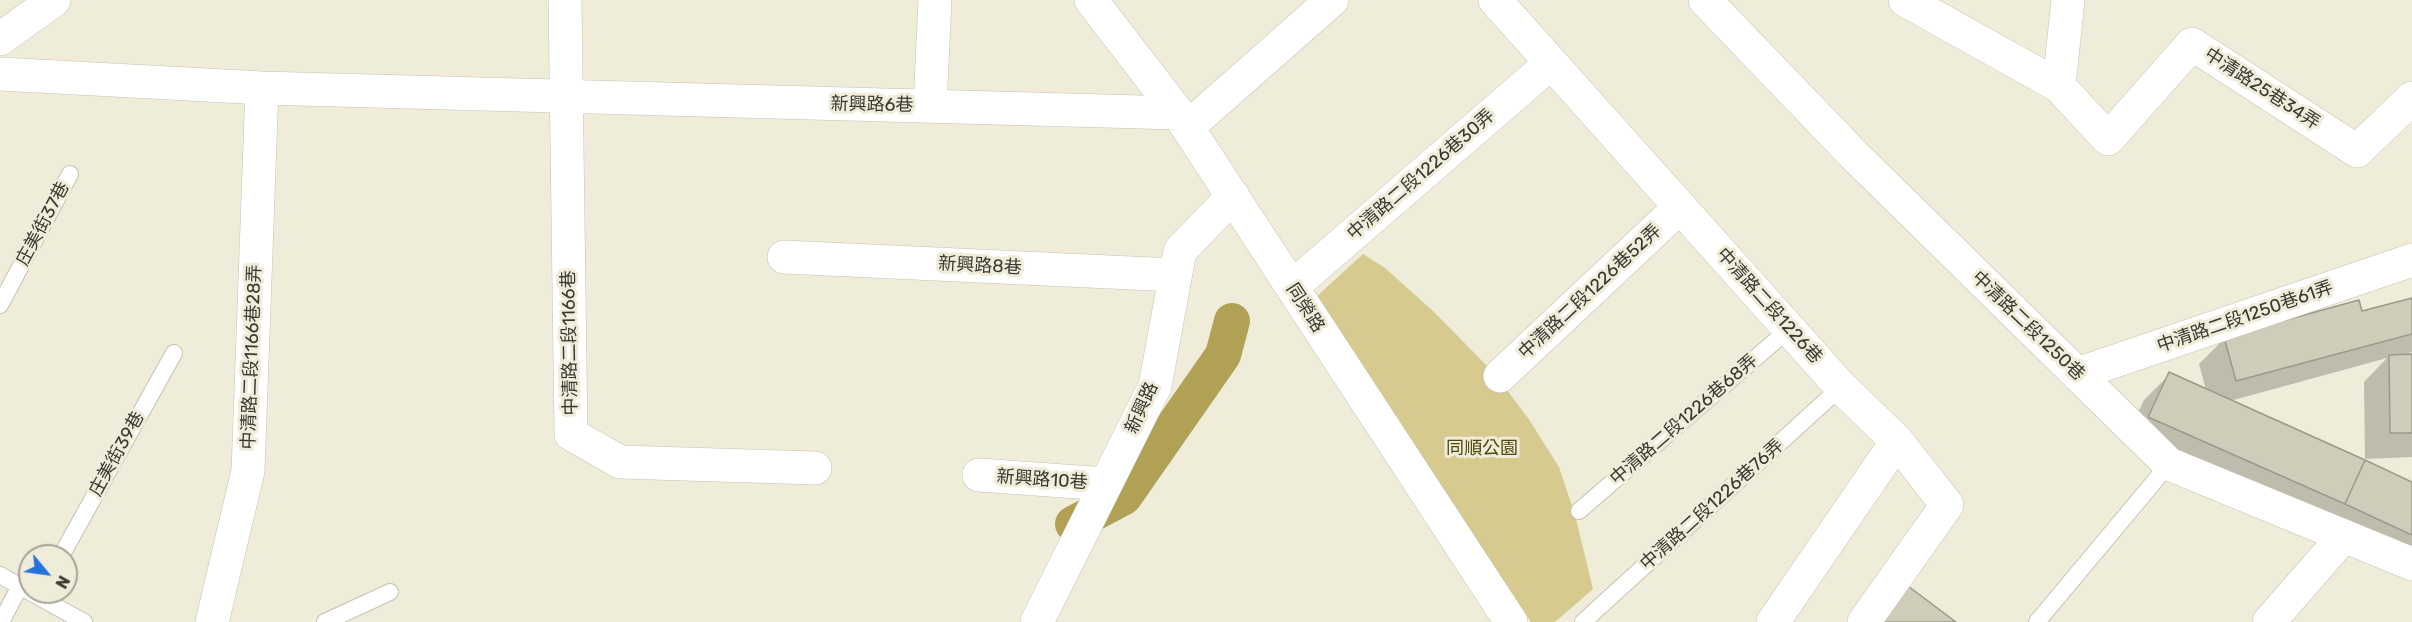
<!DOCTYPE html>
<html>
<head>
<meta charset="utf-8">
<style>
	body { margin:0 }
	#map { position:relative; width:2412px; height:622px; overflow:hidden; background:#efecda; font-family:Rubik,sans-serif }
	canvas { display:block }
	.north { position:absolute; left:18px; top:544px; width:60px; height:60px; box-sizing:border-box; background:#efecda; border:2px solid #a6a496; border-radius:50%; rotate:119deg; font-size:16px; font-weight:700; line-height:24px; text-align:center; color:#393831 }
	.north::after { content:''; display:block; margin:auto; width:21px; height:27px; background:#2672dd; clip-path:polygon(50% 0,100% 100%,50% 72%,0 100%) }
</style>
</head>
<body>
<div id="map">
<canvas width="2412" height="622"></canvas>
<div class="north">N</div>
</div>
<script>
const g = document.querySelector('canvas').getContext('2d');
g.lineJoin = 'round';
function paint(path, color) {
  g.fillStyle = color;
  g.fill(path, 'evenodd');
}
function poly(rows) {
  const path = new Path2D();
  for (const r of rows) {
    path.moveTo(r[0], r[1]);
    for (let i = 2; i < r.length; i += 2) path.lineTo(r[i], r[i + 1]);
  }
  return path;
}
function trace(path, color, width, dash) {
  g.strokeStyle = color;
  g.lineWidth = width;
  g.lineCap = dash ? 'butt' : 'round';
  g.setLineDash(dash || []);
  g.stroke(path);
}
function write(font, color, halo, rows, align = 'center') {
  g.font = font + ' Rubik,"Noto Sans TC",sans-serif';
  g.lineWidth = 6;
  g.setLineDash([]);
  g.textBaseline = 'middle';
  g.strokeStyle = halo;
  g.fillStyle = color;
  for (const [text, x, y, turn = 0] of rows) {
    g.save();
    g.translate(x, y);
    g.rotate((+turn || 0) * Math.PI / 180);
    g.textAlign = isNaN(turn) ? turn : align;
    if (halo) g.strokeText(text, 0, 0);
    g.fillText(text, 0, 0);
    g.restore();
  }
}
paint(poly([
	[1363,254,1385,268,1433,311,1494,373,1528,418,1559,467,1575,515,1593,589,1555,622,1531,622,1315,298]
]), '#d6ca8e');
paint(poly([
	[2412,299,2412,352,2402,355,2412,356,2412,457,2365,459,2364,382,2387,358,2230,401,2412,484,2412,572,2123,443,2144,400,2170,374,2206,390,2199,364,2225,338,2361,313]
]), '#0003');
trace(poly([
	[1073,524,1124,497,1223,355,1232,321]
]), '#b0a154', 36);
const building = poly([
	[2412,298,2412,334,2236,381,2224,337,2359,300,2362,311,2412,298],
	[2412,354,2412,433,2390,433,2389,355,2412,354],
	[2169,372,2365,460,2345,504,2148,417,2169,372],
	[2365,460,2412,482,2412,535,2345,504,2365,460],
	[1904,583,1956,622,1877,622,1904,583]
]);
paint(building, '#cfccba');
trace(building, '#9c9989', 1.5);
const lane = poly([
	[0,305,70,174],
	[1579,511,1789,329],
	[61,556,174,353],
	[0,575,28,591],
	[30,592,84,622],
	[1,622,20,586],
	[325,622,390,592],
	[1583,622,1841,387],
	[2037,622,2169,464]
]);
const street = poly([
	[565,0,571,434,620,462,815,468],
	[1091,0,1178,113,1511,622],
	[1495,0,1841,387,1897,441,1947,505,1864,622],
	[1705,0,1854,155,2169,464,2412,564],
	[1905,0,2059,86],
	[2068,0,2059,86,2108,139,2192,44,2357,151,2412,98],
	[0,39,54,0],
	[0,74,262,88,1178,113],
	[930,106,935,0],
	[1188,127,1332,0],
	[784,257,1175,275],
	[1292,287,1551,63],
	[2077,374,2412,260],
	[1500,376,1680,207],
	[979,475,1106,484],
	[212,622,248,471,262,88],
	[1037,622,1155,386,1180,251,1233,196],
	[1773,622,1897,441],
	[2269,622,2344,536]
]);
trace(lane, '#c5c2b1', 18);
trace(street, '#c5c2b1', 34);
trace(lane, '#fff', 16);
trace(street, '#fff', 33);
write('18px', '#393831', '#efecda', [
	["中清路25巷34弄",2262,89,33],
	["新興路6巷",872,105,1],
	["中清路二段1226巷30弄",1421,175,-41],
	["庄美街37巷",43,224,-62],
	["新興路8巷",980,266,3],
	["中清路二段1226巷52弄",1590,292,-43],
	["中清路二段1226巷",1769,306,48],
	["同榮路",1305,308,57],
	["中清路二段1250巷61弄",2245,317,-19],
	["中清路二段1250巷",2028,326,44],
	["中清路二段1166巷",570,343,-91],
	["中清路二段1166巷28弄",252,357,-88],
	["新興路",1142,408,-66],
	["中清路二段1226巷68弄",1684,420,-41],
	["庄美街39巷",117,454,-61],
	["新興路10巷",1042,480,4],
	["中清路二段1226巷76弄",1712,505,-42]
]);
write('18px', '#514708', '#efecda', [
	["同順公園",1482,449]
]);
</script>
</body>
</html>
